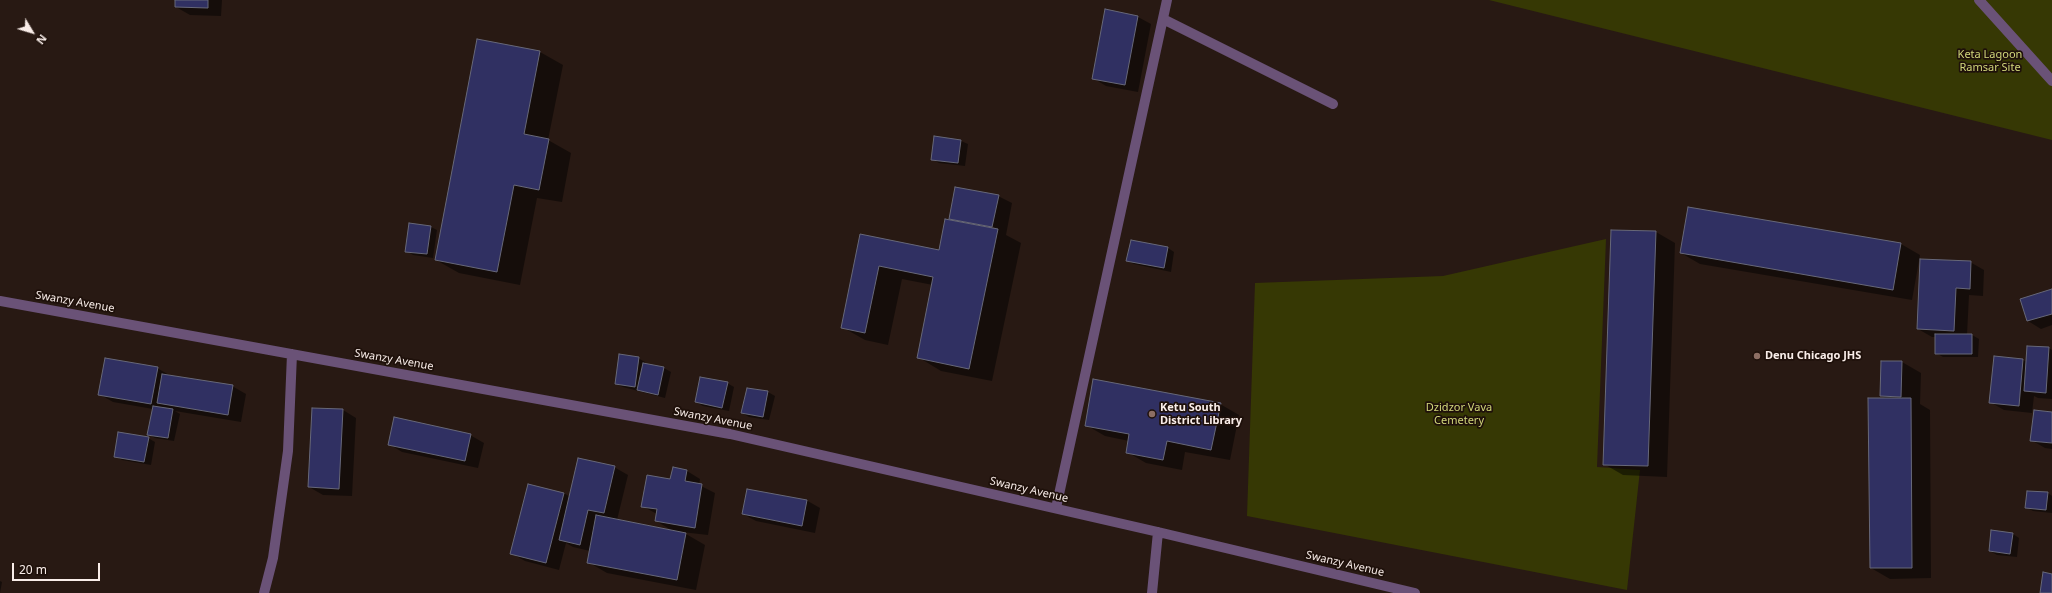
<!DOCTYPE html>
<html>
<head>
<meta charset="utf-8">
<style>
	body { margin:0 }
	#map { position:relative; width:2052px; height:593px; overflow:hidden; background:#281913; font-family:"Noto Sans",sans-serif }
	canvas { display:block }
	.north { position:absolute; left:12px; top:12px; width:40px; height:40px; -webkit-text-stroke:3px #1e100a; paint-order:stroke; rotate:128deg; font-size:11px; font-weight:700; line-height:16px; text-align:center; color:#f9ede9 }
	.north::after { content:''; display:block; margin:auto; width:14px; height:18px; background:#f9ede9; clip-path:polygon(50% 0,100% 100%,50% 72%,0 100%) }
	.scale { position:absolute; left:12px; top:563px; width:88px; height:18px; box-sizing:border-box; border:2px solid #f9ede9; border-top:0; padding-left:5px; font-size:12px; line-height:14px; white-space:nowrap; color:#f9ede9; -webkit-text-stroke:3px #1e100a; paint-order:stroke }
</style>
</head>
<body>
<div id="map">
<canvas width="2052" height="593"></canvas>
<div class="north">N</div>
<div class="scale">20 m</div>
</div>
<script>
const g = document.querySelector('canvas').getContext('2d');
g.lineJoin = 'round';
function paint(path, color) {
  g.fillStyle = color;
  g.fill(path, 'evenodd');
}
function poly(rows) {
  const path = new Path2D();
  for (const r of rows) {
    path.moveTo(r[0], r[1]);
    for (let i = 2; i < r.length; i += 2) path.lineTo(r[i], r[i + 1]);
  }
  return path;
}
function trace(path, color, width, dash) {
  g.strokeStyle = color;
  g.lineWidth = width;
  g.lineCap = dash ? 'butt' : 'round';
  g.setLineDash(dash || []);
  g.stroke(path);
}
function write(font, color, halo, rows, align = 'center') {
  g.font = font + ' "Noto Sans",sans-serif';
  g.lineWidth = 3.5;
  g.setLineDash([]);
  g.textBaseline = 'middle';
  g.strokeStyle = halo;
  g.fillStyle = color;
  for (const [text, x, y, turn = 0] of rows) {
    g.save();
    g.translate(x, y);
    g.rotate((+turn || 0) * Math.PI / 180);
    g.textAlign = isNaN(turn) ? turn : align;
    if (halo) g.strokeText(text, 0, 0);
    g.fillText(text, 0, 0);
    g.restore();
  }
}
paint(poly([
	[1489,0,2052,0,2052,140],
	[1606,239,1597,467,1640,470,1627,590,1247,516,1255,283,1443,276]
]), '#363804');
paint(poly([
	[176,0,222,0,221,16,190,15,176,7],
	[1138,17,1151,24,1138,92,1106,86,1093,78],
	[478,40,540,52,563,65,548,140,571,153,562,202,537,198,520,285,459,273,436,260],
	[935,137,961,141,968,144,965,166,939,163,932,159],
	[956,188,998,196,1012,203,1006,235,1021,243,992,381,941,371,918,357,933,285,902,279,888,345,865,340,842,327,861,235,940,251,949,221],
	[989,224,998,230,994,230,988,226],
	[1689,208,1901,244,1920,255,1912,300,1700,264,1681,253],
	[431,227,437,230,433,258,413,255,407,251],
	[1656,232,1675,243,1667,477,1623,475,1604,464],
	[1168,248,1174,252,1171,272,1134,264,1127,261],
	[1970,262,1984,270,1983,296,1969,295,1967,335,1972,335,1979,339,1978,357,1943,357,1936,353,1936,337,1932,337,1918,329],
	[2052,290,2052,325,2041,329,2028,321,2021,299],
	[2049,348,2052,350,2052,399,2038,398,2034,396,2032,413,2004,410,1990,402,1995,357,2023,360,2027,362],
	[638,358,645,362,645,364,664,368,671,372,665,398,623,387,616,384],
	[1882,362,1902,362,1921,373,1920,404,1930,410,1931,578,1890,579,1871,568,1887,399,1881,396],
	[157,368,171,376,232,386,246,394,241,422,175,411,180,414,174,441,155,438,148,434,153,409,113,402,99,394],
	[727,383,734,387,729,411,703,406,696,402],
	[747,389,768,392,775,396,769,420,749,417,742,413],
	[1220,404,1239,415,1230,460,1185,452,1182,470,1146,463,1127,452,1129,441,1105,436,1086,425],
	[313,409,343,410,356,418,352,496,323,495,309,487],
	[2052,413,2052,449,2045,448,2031,440],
	[470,435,484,443,478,468,402,452,389,444],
	[148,438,155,442,151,465,122,460,115,456],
	[614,467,628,475,617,520,686,534,705,545,696,590,607,573,588,562,590,551,573,547,566,543,559,570,525,561,511,553,564,493,570,497],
	[687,471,700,479,699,485,715,493,708,535,673,531,656,521,657,514,642,506,671,480],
	[2048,493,2052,496,2052,513,2033,511,2026,507],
	[806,500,820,508,815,533,756,521,743,514],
	[2013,534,2019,538,2017,557,1997,555,1990,551],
	[0,581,2,582,0,593]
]), '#0007');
const building = poly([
	[175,0,208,0,208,8,175,7,175,0],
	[1105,9,1138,16,1125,85,1092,79,1105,9],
	[477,39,540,51,524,134,549,139,539,190,514,185,497,272,435,260,477,39],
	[934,136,961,140,958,163,931,160,934,136],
	[955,187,999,195,992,227,949,219,955,187],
	[1688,207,1901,243,1893,290,1680,253,1688,207],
	[945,219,998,229,969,369,917,358,933,277,879,266,865,333,841,328,860,234,939,250,945,219],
	[409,223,431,226,427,254,405,252,409,223],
	[1611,230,1656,231,1648,466,1603,465,1611,230],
	[1131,240,1168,247,1164,268,1126,261,1131,240],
	[1920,259,1971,261,1970,289,1956,288,1954,331,1917,329,1920,259],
	[2052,289,2052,314,2027,321,2020,299,2052,289],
	[1935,334,1972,334,1972,354,1935,354,1935,334],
	[2027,346,2049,347,2046,393,2024,391,2027,346],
	[619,354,639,357,635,387,615,384,619,354],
	[1994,356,2023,359,2019,406,1989,403,1994,356],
	[105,358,158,367,151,404,98,395,105,358],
	[1881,361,1902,361,1901,397,1880,396,1881,361],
	[643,363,664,367,658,395,637,390,643,363],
	[162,374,233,385,228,415,157,403,162,374],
	[700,377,728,382,722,408,695,402,700,377],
	[1093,379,1221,403,1211,450,1167,441,1163,460,1126,453,1129,434,1085,426,1093,379],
	[747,388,768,391,763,417,741,413,747,388],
	[1868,398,1911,398,1912,568,1870,568,1868,398],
	[153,406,173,409,168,438,147,435,153,406],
	[312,408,343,409,339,489,308,487,312,408],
	[2034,410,2052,412,2052,443,2030,441,2034,410],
	[394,417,471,434,465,461,388,445,394,417],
	[118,432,149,437,144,462,114,457,118,432],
	[578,458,615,466,604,513,588,510,580,545,559,540,578,458],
	[673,467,687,470,685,481,702,484,695,528,655,521,657,509,641,507,647,475,670,479,673,467],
	[528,484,564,493,546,563,510,554,528,484],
	[747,489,807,500,802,526,742,514,747,489],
	[2027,491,2048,492,2046,510,2025,508,2027,491],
	[596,515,686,533,677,580,587,563,596,515],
	[1991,530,2013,533,2010,554,1989,551,1991,530],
	[2043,572,2052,574,2052,593,2040,593,2043,572]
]);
paint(building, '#303062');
trace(building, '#676879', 1);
trace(poly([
	[1979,0,2052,81],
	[1163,19,1333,104],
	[0,301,730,434,1158,532,1415,593],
	[1056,508,1167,0],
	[264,593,273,558,288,451,292,354],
	[1152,593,1158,532]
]), '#6a5277', 10);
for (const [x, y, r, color] of [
	[1757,356,4,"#8d6e63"],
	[1152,414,4,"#8d6e63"]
]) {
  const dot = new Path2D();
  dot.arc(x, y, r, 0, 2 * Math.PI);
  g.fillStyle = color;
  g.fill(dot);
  trace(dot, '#1e100a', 1.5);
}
write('11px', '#d1d67a', '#1e100a', [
	["Keta Lagoon",1990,55],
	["Ramsar Site",1990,68],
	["Dzidzor Vava",1459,408],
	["Cemetery",1459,421]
]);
write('11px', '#f9ede9', '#1e100a', [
	["Swanzy Avenue",75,302,10],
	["Swanzy Avenue",394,360,10],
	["Swanzy Avenue",713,419,11],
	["Swanzy Avenue",1029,490,13],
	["Swanzy Avenue",1345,564,13]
]);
write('bold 11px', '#f9ede9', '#1e100a', [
	["Denu Chicago JHS",1765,356],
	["Ketu South",1160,408],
	["District Library",1160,421]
], 'left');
</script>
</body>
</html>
